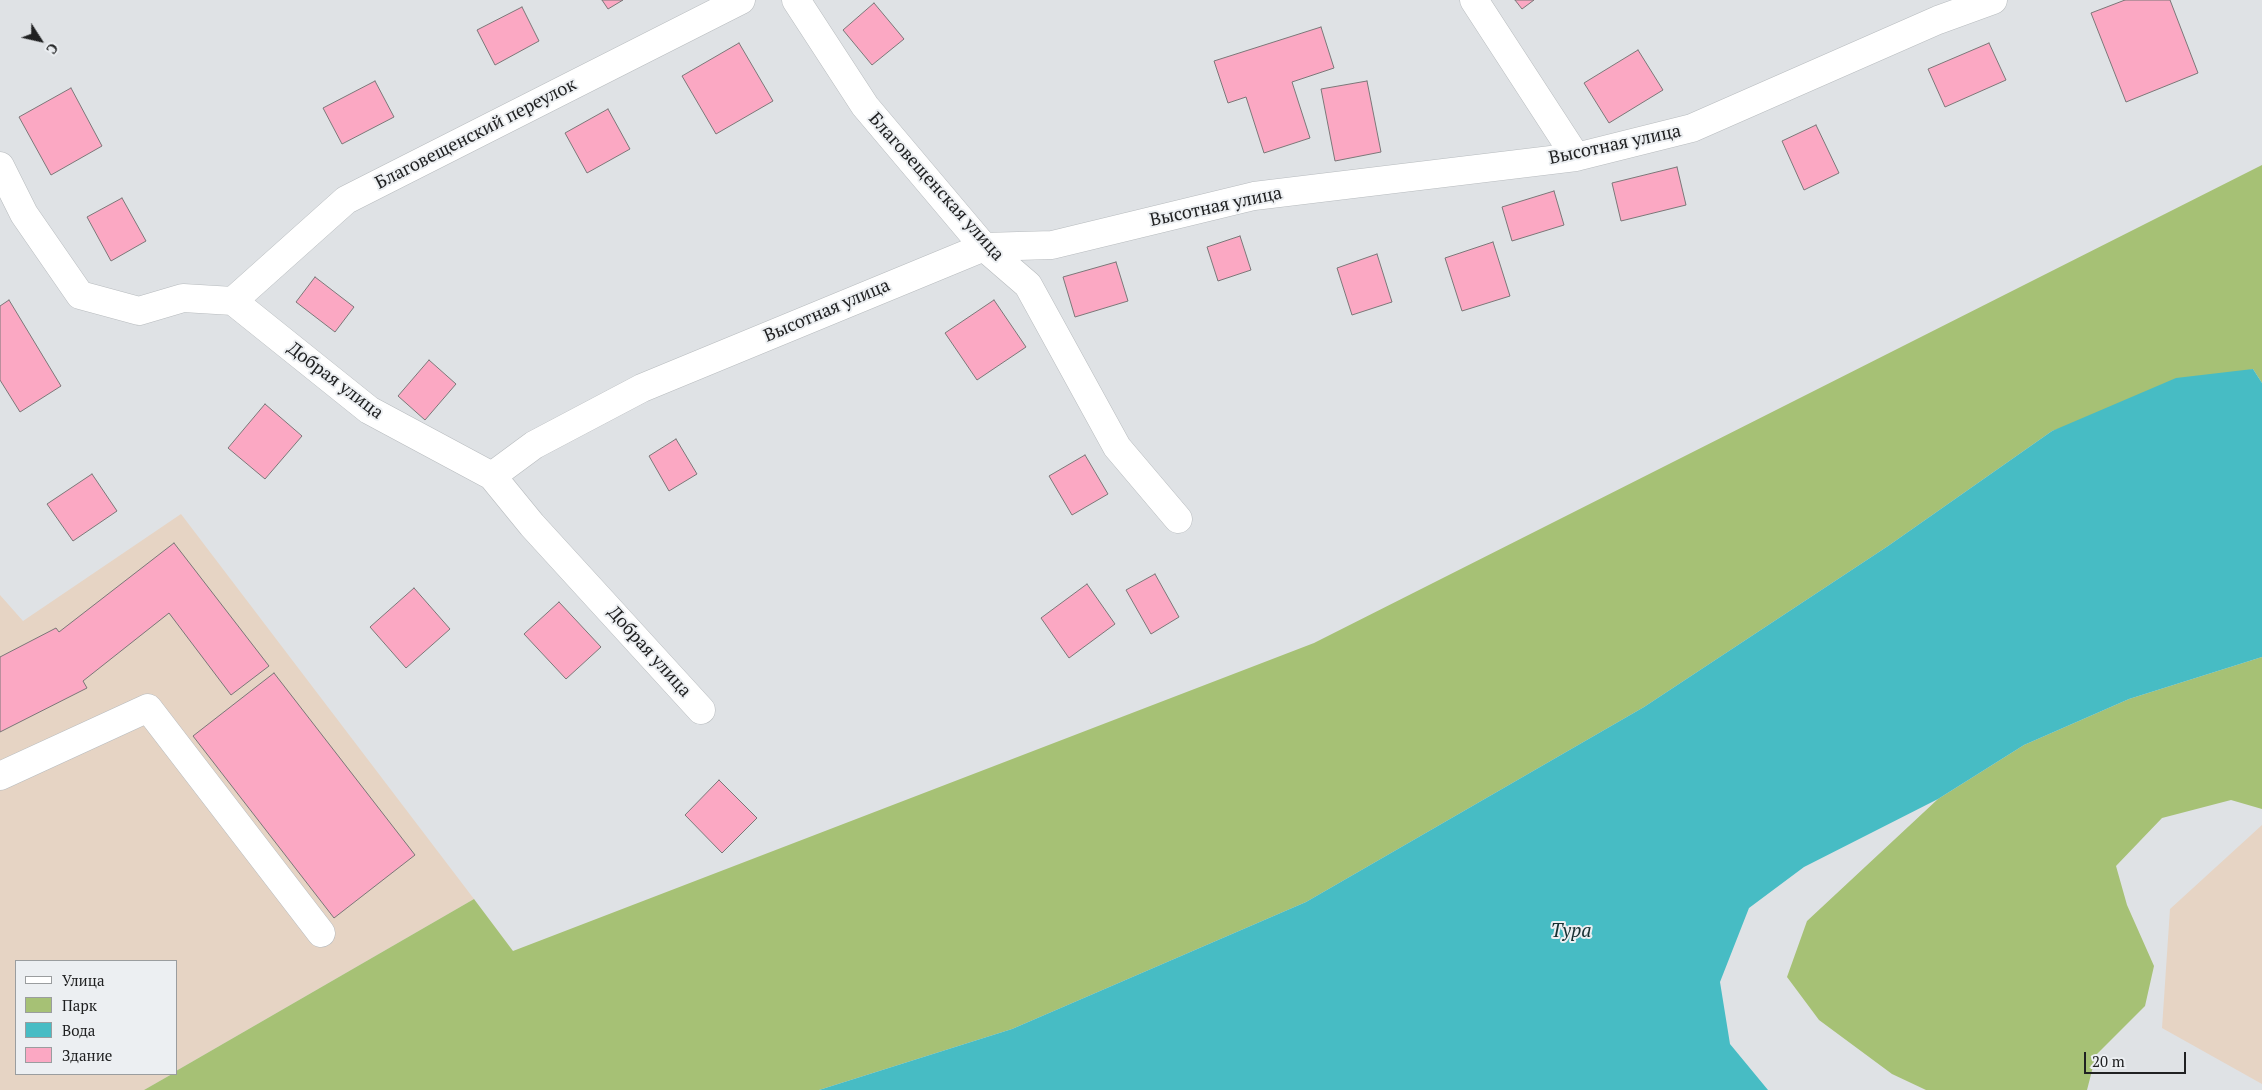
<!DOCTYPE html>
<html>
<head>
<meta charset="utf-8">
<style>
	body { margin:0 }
	#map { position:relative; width:2262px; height:1090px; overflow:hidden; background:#dfe2e5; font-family:"PT Serif",serif }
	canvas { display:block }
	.legend { position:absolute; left:15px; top:960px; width:162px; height:115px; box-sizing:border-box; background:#eceff2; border:1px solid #9a9d9f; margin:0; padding:6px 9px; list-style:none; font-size:15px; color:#202122 }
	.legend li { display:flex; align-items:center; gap:10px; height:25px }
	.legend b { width:25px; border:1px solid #9a9d9f }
	.north { position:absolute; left:15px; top:15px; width:50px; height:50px; -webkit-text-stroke:4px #eceff2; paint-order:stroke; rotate:125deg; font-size:14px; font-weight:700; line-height:20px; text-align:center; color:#202122 }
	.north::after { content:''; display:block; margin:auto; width:18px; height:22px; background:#202122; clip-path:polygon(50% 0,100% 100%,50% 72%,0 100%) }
	.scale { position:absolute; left:2084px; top:1052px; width:102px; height:22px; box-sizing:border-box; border:2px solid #202122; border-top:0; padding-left:6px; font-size:15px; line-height:18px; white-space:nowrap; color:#202122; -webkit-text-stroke:4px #eceff2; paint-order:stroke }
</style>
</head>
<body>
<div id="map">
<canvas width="2262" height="1090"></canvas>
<ul class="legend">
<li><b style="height:6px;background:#fff"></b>Улица</li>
<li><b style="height:14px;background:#a6c175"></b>Парк</li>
<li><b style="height:14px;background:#47bcc4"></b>Вода</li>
<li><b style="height:14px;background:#fba8c3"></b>Здание</li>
</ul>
<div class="north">С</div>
<div class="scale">20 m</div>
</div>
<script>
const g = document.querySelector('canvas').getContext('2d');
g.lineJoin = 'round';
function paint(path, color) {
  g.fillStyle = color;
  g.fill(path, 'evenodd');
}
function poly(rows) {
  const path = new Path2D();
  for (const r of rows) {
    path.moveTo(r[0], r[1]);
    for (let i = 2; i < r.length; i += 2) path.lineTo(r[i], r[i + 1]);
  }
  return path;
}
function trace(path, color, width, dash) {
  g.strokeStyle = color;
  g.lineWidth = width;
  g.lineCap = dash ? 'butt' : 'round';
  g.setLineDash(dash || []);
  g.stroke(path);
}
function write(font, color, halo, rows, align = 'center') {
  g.font = font + ' "PT Serif",serif';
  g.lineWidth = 4;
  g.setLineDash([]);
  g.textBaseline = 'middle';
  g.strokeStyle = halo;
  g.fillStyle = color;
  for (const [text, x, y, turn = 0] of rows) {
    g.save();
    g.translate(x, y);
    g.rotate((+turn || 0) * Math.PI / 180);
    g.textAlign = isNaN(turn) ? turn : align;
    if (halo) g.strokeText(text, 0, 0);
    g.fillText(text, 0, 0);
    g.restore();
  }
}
paint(poly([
	[181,514,474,899,176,1071,176,961,16,961,16,1074,172,1074,144,1090,0,1090,0,595,23,621],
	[2262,825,2262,1084,2162,1028,2170,909]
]), '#e6d4c4');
paint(poly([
	[2262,165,2262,383,2253,369,2052,431,1888,546,1644,707,1306,902,1012,1029,819,1090,144,1090,172,1074,176,1074,176,1071,474,899,513,951,1314,643],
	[2262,657,2262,809,2231,800,2162,818,2116,866,2127,905,2154,966,2145,1006,2096,1055,2087,1090,1926,1090,1892,1074,1819,1020,1787,977,1807,921,1938,799,2024,745,2129,699]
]), '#a6c175');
paint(poly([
	[2253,369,2262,383,2262,657,2129,699,2024,745,1938,799,1804,867,1749,908,1720,982,1730,1044,1768,1090,819,1090,1012,1029,1306,902,1644,707,1888,546,2052,431,2176,378]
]), '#47bcc4');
const building = poly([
	[602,0,623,0,608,9,602,0],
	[1515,0,1534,0,1522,9,1515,0],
	[2125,0,2170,0,2198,73,2126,102,2091,13,2125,0],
	[874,3,904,39,872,65,843,30,874,3],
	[522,7,539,41,495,65,477,30,522,7],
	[1321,27,1334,68,1292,82,1310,138,1264,153,1246,97,1228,103,1214,61,1321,27],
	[739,43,773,101,716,134,682,76,739,43],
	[1989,43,2006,80,1945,107,1928,69,1989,43],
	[1638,50,1663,90,1609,123,1584,83,1638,50],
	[375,81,394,117,342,144,323,108,375,81],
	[1367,81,1381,152,1335,161,1321,89,1367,81],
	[71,88,102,146,51,175,19,117,71,88],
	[608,109,630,149,587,173,565,133,608,109],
	[1816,125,1839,173,1804,190,1782,141,1816,125],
	[1677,167,1686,205,1621,221,1612,183,1677,167],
	[1554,191,1564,225,1512,241,1502,207,1554,191],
	[122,198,146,241,111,261,87,217,122,198],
	[1240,236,1251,270,1218,281,1207,247,1240,236],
	[1493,242,1510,296,1462,311,1445,258,1493,242],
	[1377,254,1392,302,1352,315,1337,268,1377,254],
	[1116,262,1128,301,1075,317,1063,277,1116,262],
	[315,277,354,307,335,332,296,302,315,277],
	[9,300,61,386,20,412,0,380,0,306,9,300],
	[994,300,1026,347,977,380,945,333,994,300],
	[429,360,456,384,425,420,398,396,429,360],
	[265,404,302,436,265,479,228,448,265,404],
	[676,439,697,474,669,491,649,456,676,439],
	[1085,455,1108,494,1072,515,1049,476,1085,455],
	[92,474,117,511,73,541,47,504,92,474],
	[174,543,269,666,231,695,169,613,83,681,87,688,0,732,0,657,56,628,59,632,174,543],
	[1155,574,1179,617,1151,634,1126,590,1155,574],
	[1087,584,1115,624,1069,658,1041,618,1087,584],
	[414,588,450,629,406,668,370,627,414,588],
	[559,602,601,647,566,679,524,634,559,602],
	[274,673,415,855,334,918,193,736,274,673],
	[719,780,757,818,722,853,685,815,719,780]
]);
paint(building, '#fba8c3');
trace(building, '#7b7778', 1);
const minor = poly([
	[796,0,865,106,984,247,1028,285,1117,447,1178,519],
	[1474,0,1576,157],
	[0,166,24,214,80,295,139,311,183,298,233,301,369,410,492,476,532,525,701,710],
	[233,301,346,200,741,0],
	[492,476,534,445,642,388,984,247,1052,245,1254,196,1576,157,1692,128,1938,20,1993,0],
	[0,776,148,708,321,933]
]);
trace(minor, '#b7bbbe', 29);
trace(minor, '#fff', 28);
write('18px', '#202122', '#eceff2', [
	["Благовещенский переулок",476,134,-27],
	["Высотная улица",1615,145,-12],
	["Благовещенская улица",936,187,48],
	["Высотная улица",1216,207,-12],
	["Высотная улица",827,311,-23],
	["Добрая улица",335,381,37],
	["Добрая улица",649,652,48]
]);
write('italic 19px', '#152f31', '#eceff2', [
	["Тура",1571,932]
]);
</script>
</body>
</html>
